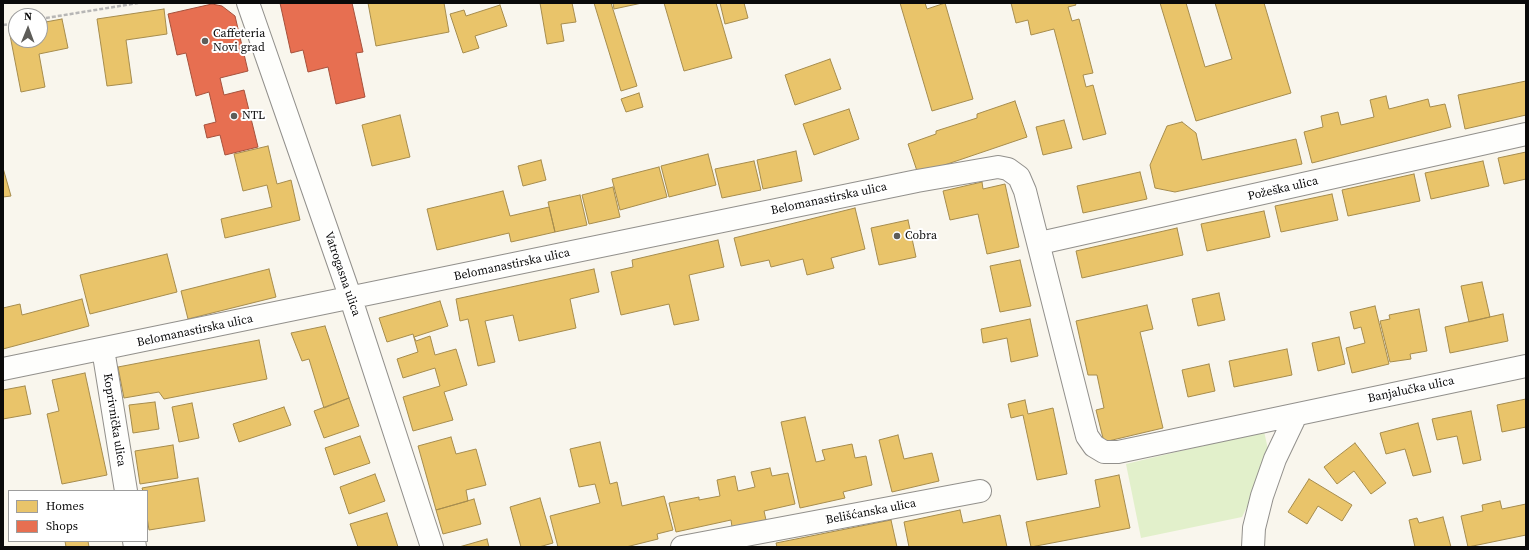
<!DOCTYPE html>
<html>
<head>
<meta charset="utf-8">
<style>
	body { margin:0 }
	#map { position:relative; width:1529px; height:550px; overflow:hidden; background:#f9f6ed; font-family:"Source Serif 4",serif }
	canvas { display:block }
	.frame { position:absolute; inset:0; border:4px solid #0a0a0a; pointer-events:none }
	.legend { position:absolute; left:8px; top:490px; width:140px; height:52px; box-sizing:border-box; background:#fff; border:1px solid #9d9d9d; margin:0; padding:5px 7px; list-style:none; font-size:12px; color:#0a0a0a }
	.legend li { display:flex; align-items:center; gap:8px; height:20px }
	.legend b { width:20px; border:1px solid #9d9d9d }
	.north { position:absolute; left:8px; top:8px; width:40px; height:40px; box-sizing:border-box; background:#fff; border:1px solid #9d9d9d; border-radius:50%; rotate:1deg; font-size:11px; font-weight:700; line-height:16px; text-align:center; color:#0a0a0a }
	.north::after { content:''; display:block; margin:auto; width:14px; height:18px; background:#5e5d59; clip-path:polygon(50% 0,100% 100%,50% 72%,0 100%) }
</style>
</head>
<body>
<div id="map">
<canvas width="1529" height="550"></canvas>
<div class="frame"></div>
<ul class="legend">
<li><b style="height:11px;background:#e9c46a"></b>Homes</li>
<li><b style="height:11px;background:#e76f51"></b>Shops</li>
</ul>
<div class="north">N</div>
</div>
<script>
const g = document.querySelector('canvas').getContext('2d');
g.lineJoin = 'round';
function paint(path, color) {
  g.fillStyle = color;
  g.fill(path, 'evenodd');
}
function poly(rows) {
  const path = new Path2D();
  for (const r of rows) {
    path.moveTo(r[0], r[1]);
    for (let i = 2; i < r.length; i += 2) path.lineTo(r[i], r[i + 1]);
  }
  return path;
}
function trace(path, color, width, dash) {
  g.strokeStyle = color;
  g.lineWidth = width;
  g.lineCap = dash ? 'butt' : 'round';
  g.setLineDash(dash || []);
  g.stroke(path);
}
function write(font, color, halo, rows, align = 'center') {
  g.font = font + ' "Source Serif 4",serif';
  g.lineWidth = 4;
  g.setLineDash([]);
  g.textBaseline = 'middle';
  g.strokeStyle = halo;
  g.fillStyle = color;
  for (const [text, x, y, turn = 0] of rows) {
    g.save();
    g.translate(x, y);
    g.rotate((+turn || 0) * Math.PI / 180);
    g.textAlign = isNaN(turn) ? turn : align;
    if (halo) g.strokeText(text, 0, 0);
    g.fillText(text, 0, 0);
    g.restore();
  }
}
paint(poly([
	[1264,431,1269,454,1262,477,1242,517,1141,538,1126,464]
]), '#e2f0cb');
const homes = poly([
	[368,3,444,3,449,32,376,46,368,3],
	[540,3,572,3,576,22,561,24,564,41,547,44,540,3],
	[594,3,611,3,637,86,621,91,594,3],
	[613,3,642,3,614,9,613,3],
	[664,3,716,3,732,58,684,71,664,3],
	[720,3,744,3,748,18,725,24,720,3],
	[900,3,925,3,927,9,945,3,973,99,932,111,900,3],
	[1011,3,1075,3,1076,5,1068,7,1072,21,1079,19,1093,73,1083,75,1086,87,1093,85,1106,134,1083,140,1054,29,1031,35,1028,20,1016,23,1011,3],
	[1160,3,1186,3,1205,67,1232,59,1215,3,1264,3,1291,93,1196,121,1160,3],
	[500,5,507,26,475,36,479,48,463,53,450,14,464,10,466,16,500,5],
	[164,9,167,34,126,40,132,83,107,86,97,19,164,9],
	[62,19,68,48,39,54,45,87,21,92,9,30,16,28,16,40,40,40,40,23,62,19],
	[830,59,841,89,795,105,785,75,830,59],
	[1526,81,1526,115,1465,129,1458,95,1526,81],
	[639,93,643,107,626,112,621,99,639,93],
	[1386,96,1389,109,1428,99,1430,107,1445,104,1451,127,1312,163,1304,132,1323,127,1321,116,1338,112,1341,125,1374,117,1370,100,1386,96],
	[1015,101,1027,137,918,174,908,144,936,134,936,131,977,118,977,114,1015,101],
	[849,109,859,139,814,155,803,124,849,109],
	[400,115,410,157,372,166,362,125,400,115],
	[1064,120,1072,148,1043,155,1036,127,1064,120],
	[1182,122,1196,133,1202,160,1296,139,1302,164,1175,192,1155,188,1150,165,1167,126,1182,122],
	[268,146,277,184,291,180,300,220,225,238,221,219,272,207,267,185,243,191,234,154,268,146],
	[796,151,802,181,763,189,757,160,796,151],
	[1526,152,1526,179,1504,184,1498,158,1526,152],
	[708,154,716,185,669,197,661,166,708,154],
	[541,160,546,180,523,186,518,166,541,160],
	[754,161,761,190,722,198,715,169,754,161],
	[1483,161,1489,186,1431,199,1425,173,1483,161],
	[659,167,667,197,620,210,612,179,659,167],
	[3,168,11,196,3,197,3,168],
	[1140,172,1147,199,1083,213,1077,186,1140,172],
	[1414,174,1420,201,1348,216,1342,190,1414,174],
	[982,182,983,189,1005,184,1019,247,987,254,978,214,950,220,943,191,982,182],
	[613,187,620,217,589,224,582,195,613,187],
	[503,191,510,216,549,207,555,232,511,242,509,233,437,250,427,209,503,191],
	[1332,194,1338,220,1281,232,1275,206,1332,194],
	[580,195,587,225,555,232,548,202,580,195],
	[855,208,865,249,831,258,834,268,807,275,803,259,771,267,769,260,741,266,734,238,855,208],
	[1264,211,1270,237,1207,251,1201,224,1264,211],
	[908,220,916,257,879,265,871,228,908,220],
	[1177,228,1183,255,1082,278,1076,251,1177,228],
	[718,240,724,267,689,275,699,320,674,325,669,304,621,315,611,272,633,267,632,260,718,240],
	[167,254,177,292,90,314,80,275,167,254],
	[1020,260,1031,306,1000,312,990,266,1020,260],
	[269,269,276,297,188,319,181,291,269,269],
	[594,269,599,292,570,299,576,328,519,341,513,315,485,321,495,362,478,366,468,319,460,321,456,299,594,269],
	[1482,282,1490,317,1469,322,1461,286,1482,282],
	[1219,293,1225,320,1198,326,1192,299,1219,293],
	[82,299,89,326,3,349,3,308,20,304,22,315,82,299],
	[440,301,448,326,414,337,416,341,430,336,435,355,456,349,467,385,444,392,453,420,413,431,403,397,440,386,435,368,403,378,397,359,418,352,413,334,387,342,379,318,440,301],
	[1147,305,1153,329,1140,332,1163,428,1104,442,1096,410,1104,408,1097,375,1088,375,1076,321,1147,305],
	[1375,306,1389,364,1352,373,1346,348,1365,343,1361,327,1354,329,1350,312,1375,306],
	[1419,309,1427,351,1410,354,1411,359,1390,362,1380,321,1390,319,1389,315,1419,309],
	[1503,314,1508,341,1450,353,1445,327,1503,314],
	[1030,319,1038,356,1011,362,1007,338,983,343,981,329,1030,319],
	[325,326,349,398,324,408,309,359,302,361,291,333,325,326],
	[1339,337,1345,364,1318,371,1312,343,1339,337],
	[259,340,267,379,164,399,159,392,124,398,118,367,259,340],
	[1287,349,1292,375,1234,387,1229,361,1287,349],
	[1209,364,1215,391,1188,397,1182,370,1209,364],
	[85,373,107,475,62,484,47,414,59,411,52,380,85,373],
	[25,386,31,414,3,419,3,390,25,386],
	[349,398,359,426,324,438,314,411,349,398],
	[1526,399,1526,427,1502,432,1497,405,1526,399],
	[1025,400,1028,414,1053,408,1067,474,1037,480,1023,415,1011,418,1008,404,1025,400],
	[155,402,159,429,133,433,129,405,155,402],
	[192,403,199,438,179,442,172,407,192,403],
	[284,407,291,425,239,442,233,424,284,407],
	[1471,411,1481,460,1463,464,1457,436,1437,440,1432,419,1471,411],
	[805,417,816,462,825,460,822,450,852,444,855,458,866,456,872,485,843,492,845,498,800,508,781,422,805,417],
	[1418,423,1431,472,1413,476,1405,449,1386,454,1380,433,1418,423],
	[898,435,904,459,932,453,939,481,892,492,879,440,898,435],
	[360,436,370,463,334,475,325,448,360,436],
	[451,437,456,454,476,449,486,485,466,490,468,501,436,510,418,446,451,437],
	[600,442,610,484,617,482,622,506,664,496,673,530,657,534,658,539,626,547,558,547,550,516,600,503,595,484,579,487,570,449,600,442],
	[1355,443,1386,483,1371,494,1354,471,1337,484,1324,467,1355,443],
	[173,445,178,478,140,484,135,451,173,445],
	[770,468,772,476,788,473,795,504,764,511,766,520,732,527,731,520,676,532,669,503,699,497,699,500,720,496,717,480,735,476,738,491,755,487,751,472,770,468],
	[375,474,385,501,349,514,340,487,375,474],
	[1119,475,1130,528,1031,547,1026,522,1100,507,1095,480,1119,475],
	[198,478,205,521,149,530,147,517,147,491,143,491,142,488,198,478],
	[1309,479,1352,505,1342,521,1318,506,1307,524,1288,512,1309,479],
	[540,498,553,543,539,547,521,547,510,507,540,498],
	[474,499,481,524,443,534,436,510,474,499],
	[1500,501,1502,509,1526,504,1526,535,1468,547,1461,516,1483,511,1482,505,1500,501],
	[960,510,963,523,1000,515,1007,547,909,547,904,522,960,510],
	[387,513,398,547,358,547,350,524,387,513],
	[1443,517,1451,547,1415,547,1409,520,1417,518,1419,523,1443,517],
	[891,520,897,547,777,547,776,543,891,520],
	[487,539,489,547,459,547,487,539],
	[65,541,88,541,89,547,66,547,65,541]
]);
paint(homes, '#e9c46a');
trace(homes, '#a68c4d', 1);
const shops = poly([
	[280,3,352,3,363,52,356,53,365,97,336,104,328,67,308,72,303,50,291,53,280,3],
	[212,4,222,6,235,16,248,71,220,78,224,95,244,90,258,147,225,155,220,135,207,138,204,125,216,122,209,92,196,96,186,53,177,55,168,14,212,4]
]);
paint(shops, '#e76f51');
trace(shops, '#a5513c', 1);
const minor = poly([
	[248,3,351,299,432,547],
	[1040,243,1526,134],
	[103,349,126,491],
	[3,369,917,181,998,167,1008,169,1019,177,1025,191,1087,436,1094,446,1104,452,1118,452,1526,366],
	[134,541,135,547],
	[682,547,980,491],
	[1253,547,1254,528,1262,496,1275,459,1296,415]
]);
trace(minor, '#92908c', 24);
trace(poly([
	[40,19,138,3],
	[3,25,16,23]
]), '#b7b6b5', 2.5, [4, 2]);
trace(minor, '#fefefc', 22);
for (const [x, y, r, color] of [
	[205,41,4,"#5e5d59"],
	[234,116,4,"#5e5d59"],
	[897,236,4,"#5e5d59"]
]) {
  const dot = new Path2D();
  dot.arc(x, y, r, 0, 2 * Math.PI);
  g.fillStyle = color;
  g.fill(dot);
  trace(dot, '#fff', 1.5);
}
write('12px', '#0a0a0a', '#fff', [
	["Caffeteria",213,34],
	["Novi grad",213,48],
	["NTL",242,116],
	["Cobra",905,236]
], 'left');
write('12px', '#0a0a0a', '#fff', [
	["Požeška ulica",1283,189,-13],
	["Belomanastirska ulica",829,199,-12],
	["Belomanastirska ulica",512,265,-12],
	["Vatrogasna ulica",342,274,71],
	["Belomanastirska ulica",195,331,-12],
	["Banjalučka ulica",1411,390,-12],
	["Koprivnička ulica",114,420,81],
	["Belišćanska ulica",871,512,-11]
]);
</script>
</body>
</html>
